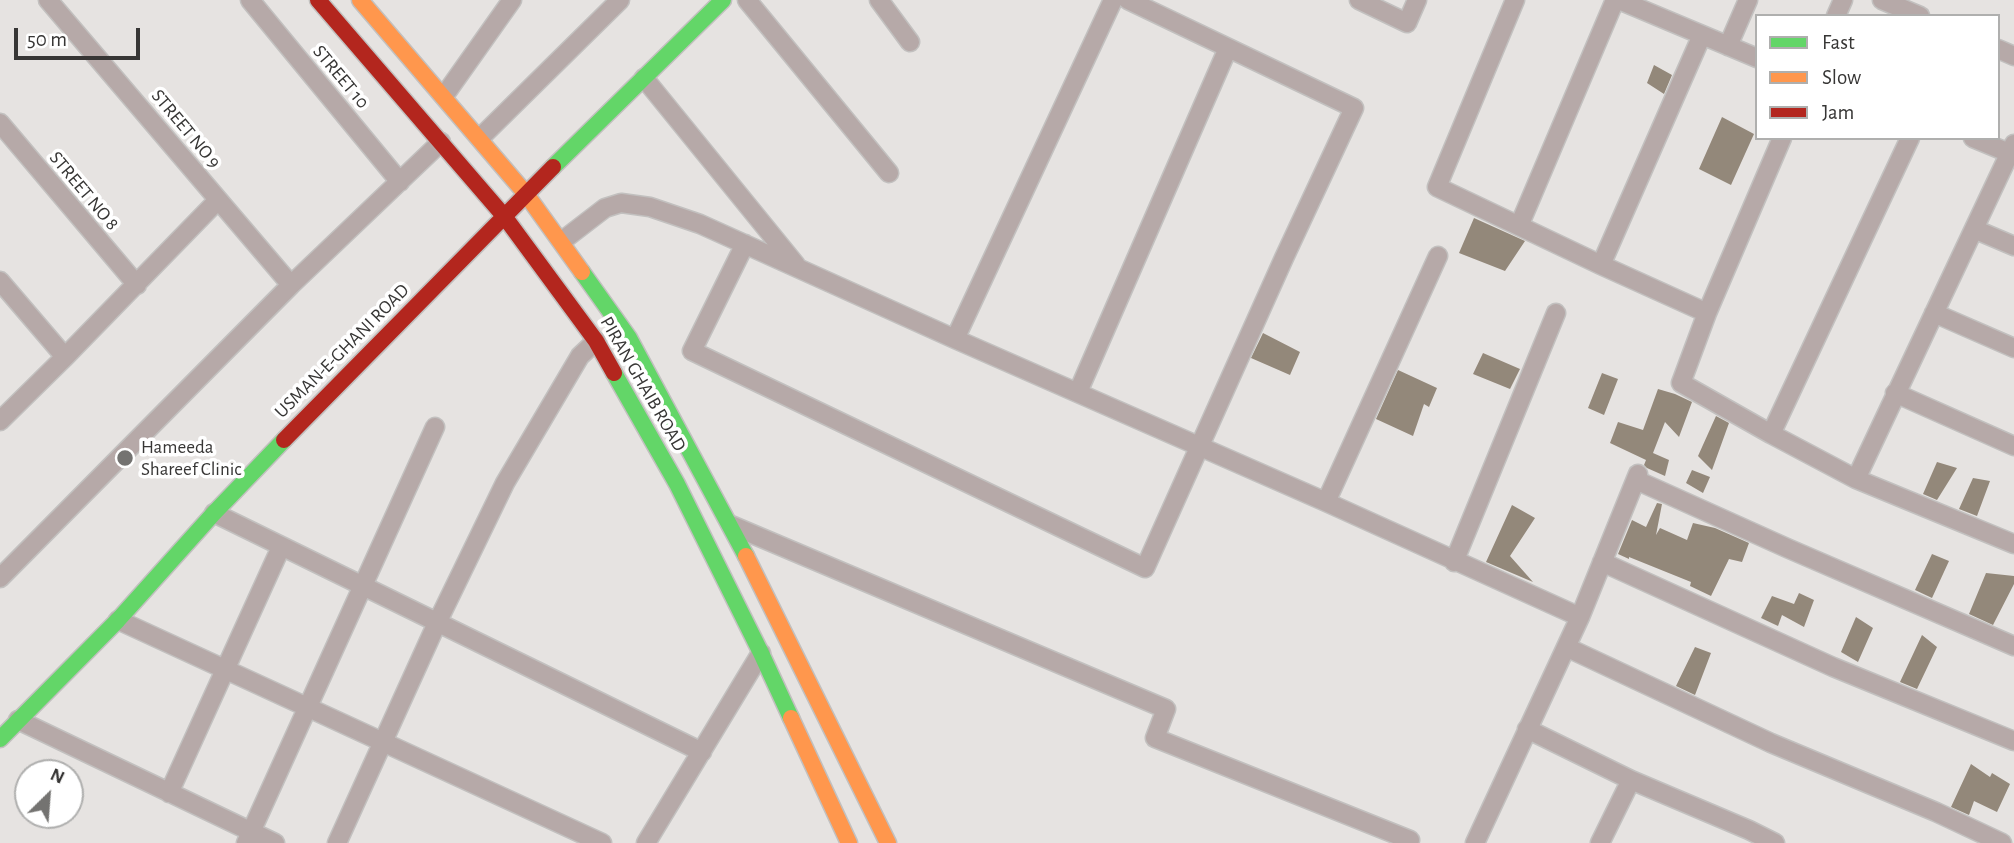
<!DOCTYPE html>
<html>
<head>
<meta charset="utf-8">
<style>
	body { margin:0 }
	#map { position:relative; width:2014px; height:843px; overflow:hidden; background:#e6e3e1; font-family:"Alegreya Sans",sans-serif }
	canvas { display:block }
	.legend { position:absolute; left:1755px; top:14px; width:245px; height:126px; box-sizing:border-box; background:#fff; border:2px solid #afafae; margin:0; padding:9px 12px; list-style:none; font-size:21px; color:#373635 }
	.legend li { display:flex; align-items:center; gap:14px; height:35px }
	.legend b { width:35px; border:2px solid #afafae }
	.north { position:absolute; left:14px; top:759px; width:70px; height:70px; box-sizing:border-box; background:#fff; border:2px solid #afafae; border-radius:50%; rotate:25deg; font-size:19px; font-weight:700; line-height:28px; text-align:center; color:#373635 }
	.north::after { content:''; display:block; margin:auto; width:24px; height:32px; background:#747371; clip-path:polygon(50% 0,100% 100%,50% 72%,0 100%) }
	.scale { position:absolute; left:14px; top:28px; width:126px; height:32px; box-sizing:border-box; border:4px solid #373635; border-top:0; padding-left:9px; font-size:21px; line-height:24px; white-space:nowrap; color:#373635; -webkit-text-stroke:5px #fff; paint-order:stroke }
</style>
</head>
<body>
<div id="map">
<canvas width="2014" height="843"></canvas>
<ul class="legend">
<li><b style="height:9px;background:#63d668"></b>Fast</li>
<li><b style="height:9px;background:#ff974d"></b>Slow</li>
<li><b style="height:9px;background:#b3261e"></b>Jam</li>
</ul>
<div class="north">N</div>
<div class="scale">50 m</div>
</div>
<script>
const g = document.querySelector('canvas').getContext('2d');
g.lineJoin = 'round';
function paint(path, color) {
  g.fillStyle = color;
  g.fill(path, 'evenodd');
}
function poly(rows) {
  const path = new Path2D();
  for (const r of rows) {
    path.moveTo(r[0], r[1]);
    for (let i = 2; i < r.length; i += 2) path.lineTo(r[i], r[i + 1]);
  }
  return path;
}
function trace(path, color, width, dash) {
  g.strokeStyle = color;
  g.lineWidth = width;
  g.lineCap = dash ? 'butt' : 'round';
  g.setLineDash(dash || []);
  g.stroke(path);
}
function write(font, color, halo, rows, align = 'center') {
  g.font = font + ' "Alegreya Sans",sans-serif';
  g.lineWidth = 7;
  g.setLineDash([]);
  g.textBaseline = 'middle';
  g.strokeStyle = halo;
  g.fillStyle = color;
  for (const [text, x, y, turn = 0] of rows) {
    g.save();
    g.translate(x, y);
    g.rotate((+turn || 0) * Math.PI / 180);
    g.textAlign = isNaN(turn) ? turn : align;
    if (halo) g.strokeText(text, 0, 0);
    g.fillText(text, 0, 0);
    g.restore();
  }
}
paint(poly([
	[1654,65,1672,75,1664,94,1647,83],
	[1722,117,1754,134,1731,185,1699,169],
	[1474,218,1525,241,1505,271,1459,253],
	[1263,333,1300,352,1290,375,1251,358],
	[1483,353,1520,369,1510,389,1473,374],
	[1398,370,1437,388,1429,407,1424,404,1413,436,1376,419],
	[1602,373,1618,379,1604,415,1588,408],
	[1658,389,1675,394,1692,402,1679,437,1665,422,1653,453,1669,460,1665,476,1647,468,1644,465,1646,460,1610,443,1618,422,1643,430],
	[1716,416,1729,423,1712,470,1698,456],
	[1937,462,1957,468,1937,500,1923,494],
	[1692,470,1710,477,1703,493,1686,483],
	[1973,478,1990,481,1977,516,1959,509],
	[1657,503,1662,504,1656,535,1660,528,1687,540,1693,523,1715,528,1749,543,1742,562,1729,559,1711,596,1690,586,1691,582,1629,557,1629,559,1618,554,1632,520,1646,527],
	[1512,505,1535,518,1510,556,1533,582,1486,562],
	[1932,554,1949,561,1932,598,1915,590],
	[1986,573,2014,576,2014,584,1993,625,1969,614],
	[1799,593,1814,600,1804,627,1782,615,1778,626,1761,618,1772,596,1794,604],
	[1856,617,1873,628,1858,662,1841,652],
	[1922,635,1937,647,1917,689,1900,682],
	[1695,647,1711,653,1695,695,1676,686],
	[1971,764,1990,777,1992,773,2010,784,1997,812,1974,801,1969,815,1951,807]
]), '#93887a');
const street = poly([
	[48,0,291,285],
	[250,0,400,182],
	[747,0,889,173],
	[879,0,910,42],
	[1359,0,1407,23,1417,0],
	[1515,0,1437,187,1601,265,1707,313],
	[1619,0,1757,58],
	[1882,0,1920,16],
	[1836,16,1843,0],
	[1728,46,1748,0],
	[1998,49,2014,56],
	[644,78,796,265],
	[444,96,512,0],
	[0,123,137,285],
	[480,138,620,0],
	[1973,138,2014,155],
	[2014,144,1856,479,2014,544],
	[1519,226,1615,0],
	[1974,229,2014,246],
	[562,241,605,208,621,203,650,207,700,224,955,339,1326,502,1580,617,1638,474],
	[745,244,692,351,1145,568,1284,258,1354,108,1128,0],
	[1601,265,1702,35],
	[0,281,65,357],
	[1934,313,2014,348],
	[955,339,1113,0],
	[1078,392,1228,48],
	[1895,393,2014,446],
	[0,421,65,357,218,200],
	[1771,434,1681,383,1707,313,1782,138],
	[1856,479,1771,434,1910,138],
	[1636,480,1787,548,2014,646],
	[1326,502,1438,256],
	[214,513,702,752],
	[731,525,1166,709,1155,738,1410,840,1409,843],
	[1454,562,1556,313],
	[1602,562,1833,667,2014,741],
	[0,578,291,285,441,142],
	[118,620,602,843],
	[1566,647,1771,743,1936,812,2002,843],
	[18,720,275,843],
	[1527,729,1631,780,1600,843],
	[1631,780,1749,830,1775,843],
	[169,793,281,547],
	[246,843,435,427],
	[337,843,437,623,505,483,580,356,596,341],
	[646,843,761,653],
	[1475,843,1580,617]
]);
const fast = poly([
	[553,167,723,0],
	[582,272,629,338,746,556],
	[614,373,677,484,761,653,791,718],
	[0,739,118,620,214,513,284,440]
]);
const slow = poly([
	[360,0,526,194,582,272],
	[746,556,888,843],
	[791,718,849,843]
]);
const jam = poly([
	[318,0,504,216,596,341,614,373],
	[284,440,553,167]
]);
trace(street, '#c2c0bf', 21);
trace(fast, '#c2c0bf', 19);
trace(slow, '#c2c0bf', 19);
trace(jam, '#c2c0bf', 19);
trace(street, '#b6a9a8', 18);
trace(fast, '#63d668', 16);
trace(slow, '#ff974d', 16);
trace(jam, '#b3261e', 16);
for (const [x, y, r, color] of [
	[125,458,9,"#747371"]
]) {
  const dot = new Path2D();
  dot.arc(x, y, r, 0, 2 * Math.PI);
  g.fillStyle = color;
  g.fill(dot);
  trace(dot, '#fff', 2.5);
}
write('19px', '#373635', '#fff', [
	["STREET 10",341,77,50],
	["STREET NO 9",186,129,50],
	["STREET NO 8",84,191,50],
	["USMAN-E-GHANI ROAD",342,351,-45],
	["PIRAN GHAIB ROAD",643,384,60]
]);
write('19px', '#373635', '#fff', [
	["Hameeda",141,447],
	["Shareef Clinic",141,469]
], 'left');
</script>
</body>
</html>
